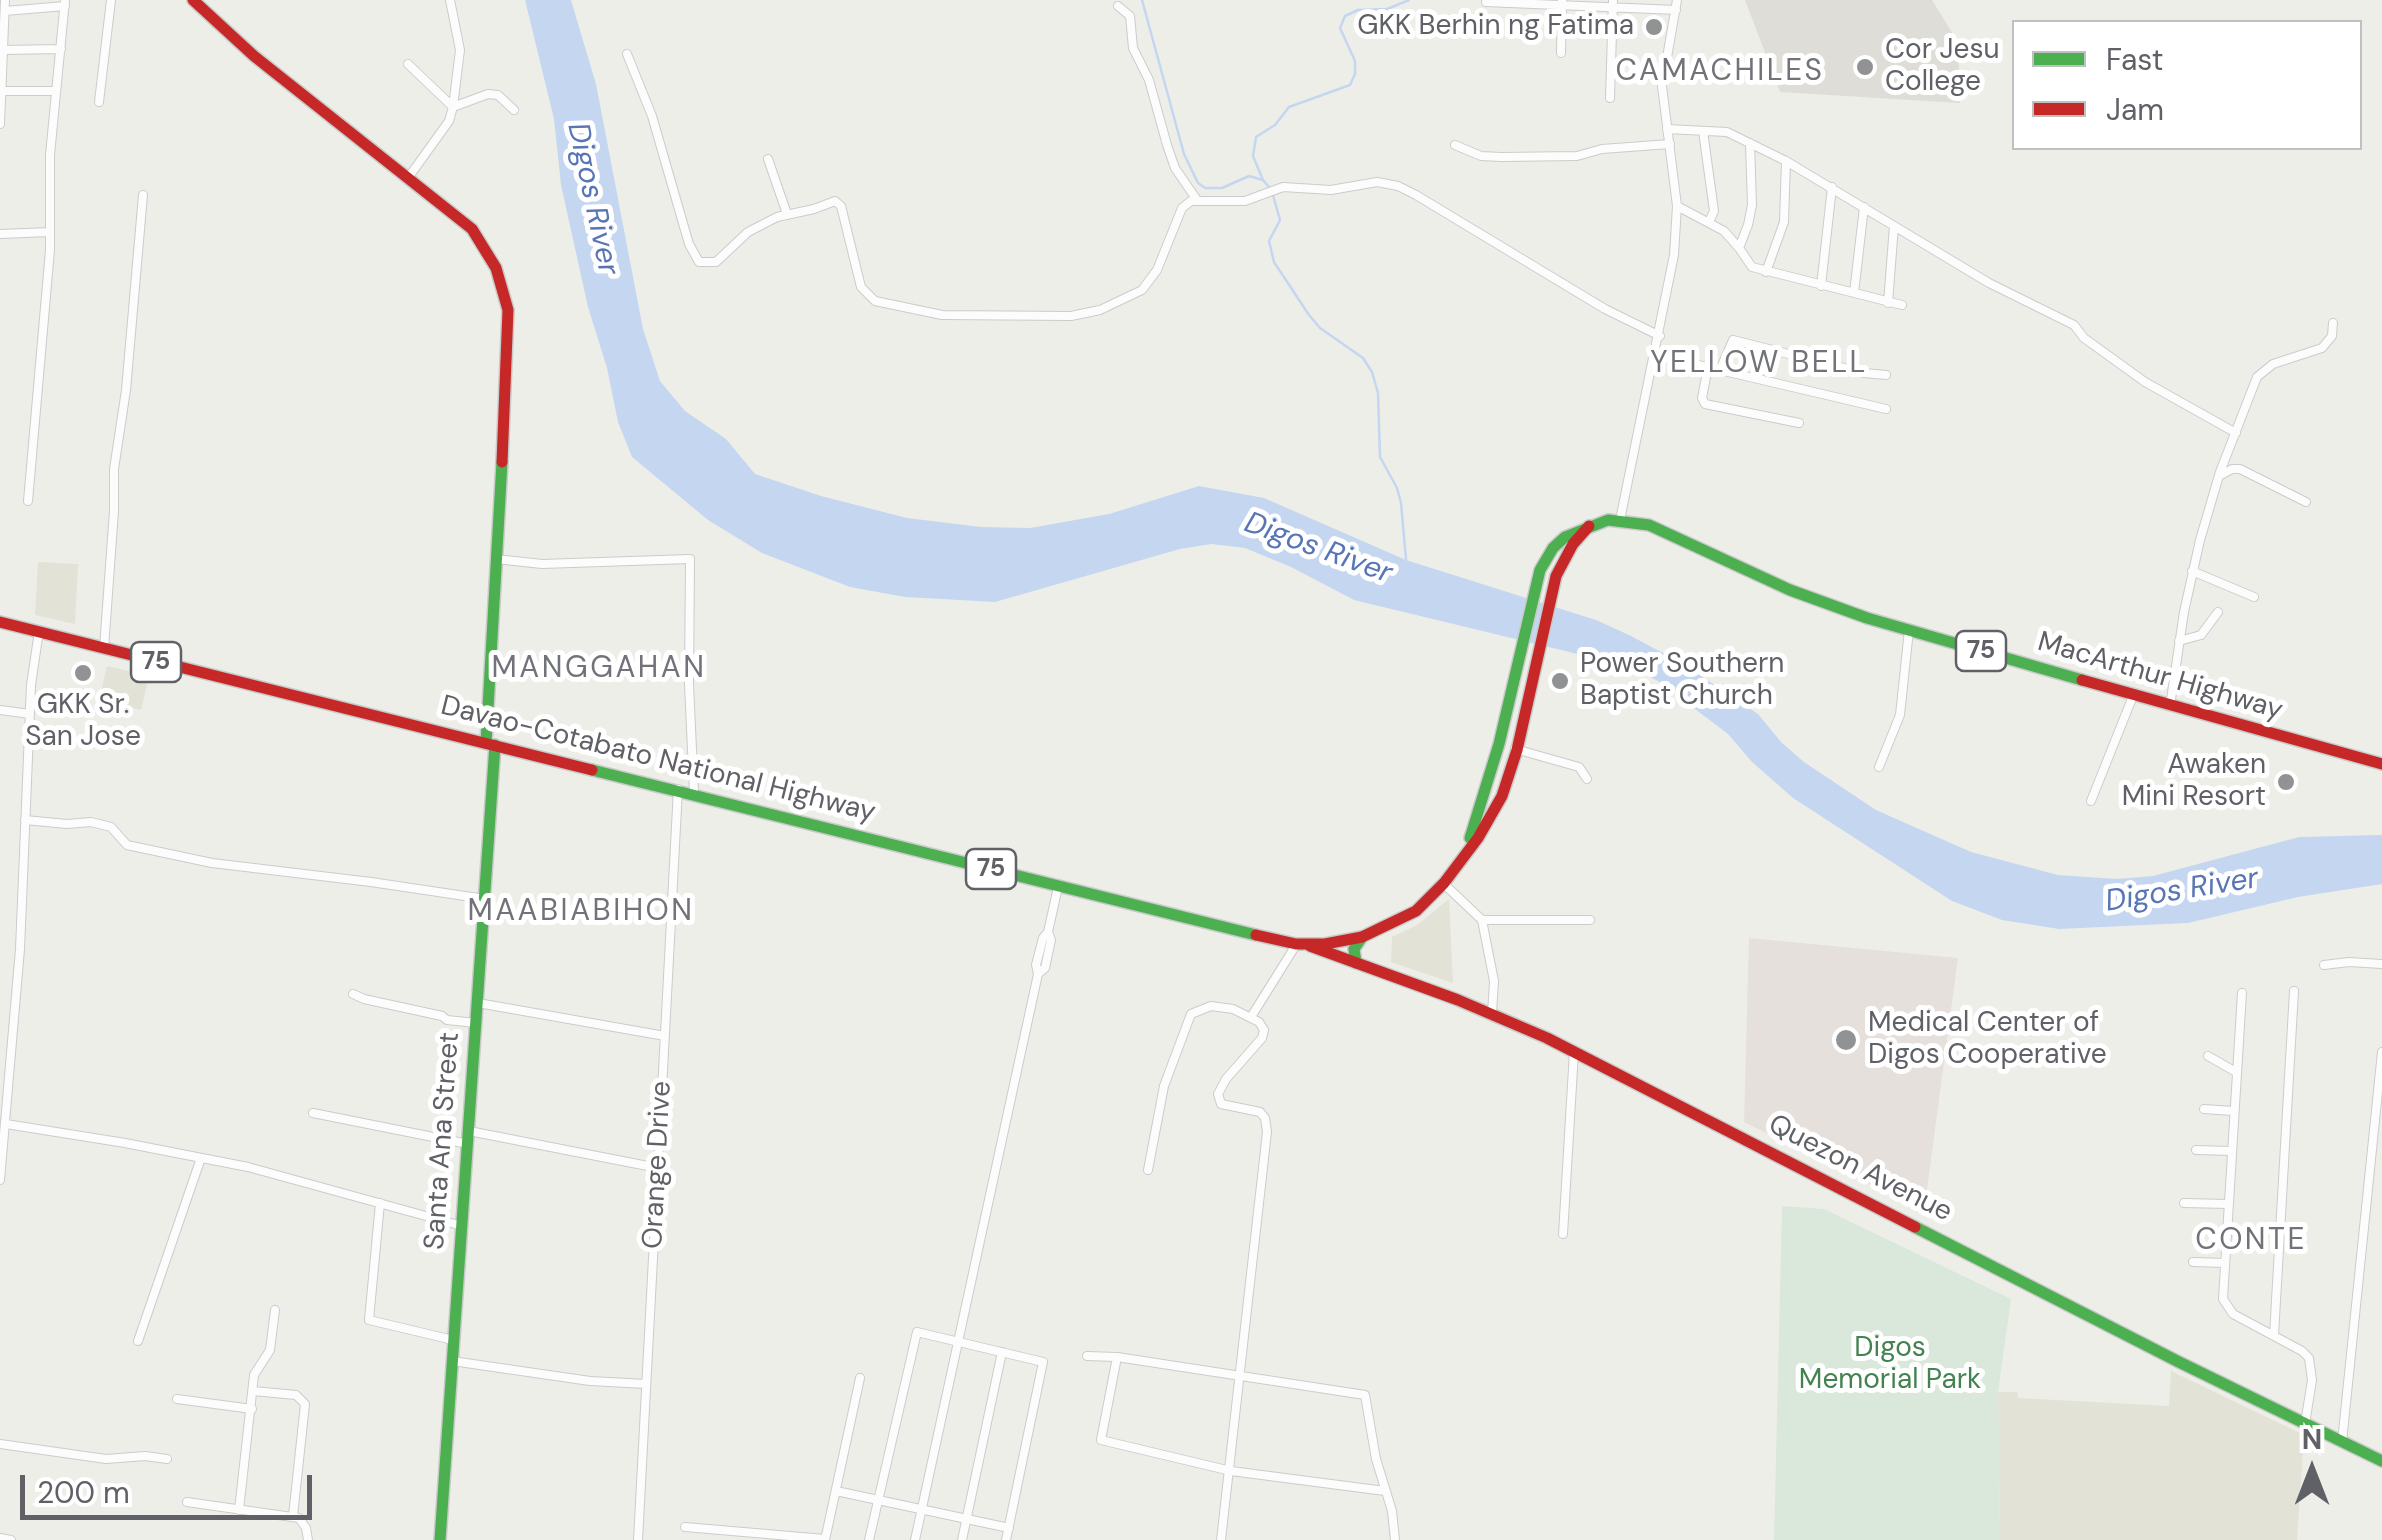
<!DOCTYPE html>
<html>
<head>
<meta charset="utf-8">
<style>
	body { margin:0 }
	#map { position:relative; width:2382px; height:1540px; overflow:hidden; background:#eeeee9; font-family:"DM Sans",sans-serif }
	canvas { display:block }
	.legend { position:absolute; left:2012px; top:20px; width:350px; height:130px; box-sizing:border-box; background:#fff; border:2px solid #bfc0c2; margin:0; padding:12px 18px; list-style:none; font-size:30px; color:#5f6166 }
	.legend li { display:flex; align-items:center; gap:20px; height:50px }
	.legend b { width:50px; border:2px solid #bfc0c2 }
	.north { position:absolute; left:2262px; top:1420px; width:100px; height:100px; -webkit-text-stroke:8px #fff; paint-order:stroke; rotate:0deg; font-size:28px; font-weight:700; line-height:40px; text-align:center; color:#5f6166 }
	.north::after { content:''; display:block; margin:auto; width:35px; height:45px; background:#5f6166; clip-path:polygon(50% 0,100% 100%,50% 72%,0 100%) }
	.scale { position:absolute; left:20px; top:1475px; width:292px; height:45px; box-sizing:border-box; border:5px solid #5f6166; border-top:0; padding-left:12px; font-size:30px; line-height:35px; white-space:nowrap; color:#5f6166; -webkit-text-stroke:8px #fff; paint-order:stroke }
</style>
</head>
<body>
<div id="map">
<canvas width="2382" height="1540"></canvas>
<ul class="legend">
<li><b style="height:12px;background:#4caf50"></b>Fast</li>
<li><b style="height:12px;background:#c62828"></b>Jam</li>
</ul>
<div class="north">N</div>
<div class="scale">200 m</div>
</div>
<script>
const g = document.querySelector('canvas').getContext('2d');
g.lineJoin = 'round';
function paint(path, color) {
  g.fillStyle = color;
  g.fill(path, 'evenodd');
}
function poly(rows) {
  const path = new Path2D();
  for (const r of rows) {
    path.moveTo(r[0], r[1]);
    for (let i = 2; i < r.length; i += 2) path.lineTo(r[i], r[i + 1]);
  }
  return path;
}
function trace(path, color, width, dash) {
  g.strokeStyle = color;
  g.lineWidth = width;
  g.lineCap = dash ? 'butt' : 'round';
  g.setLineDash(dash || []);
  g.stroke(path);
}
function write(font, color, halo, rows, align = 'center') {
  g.font = font + ' "DM Sans",sans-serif';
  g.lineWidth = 10;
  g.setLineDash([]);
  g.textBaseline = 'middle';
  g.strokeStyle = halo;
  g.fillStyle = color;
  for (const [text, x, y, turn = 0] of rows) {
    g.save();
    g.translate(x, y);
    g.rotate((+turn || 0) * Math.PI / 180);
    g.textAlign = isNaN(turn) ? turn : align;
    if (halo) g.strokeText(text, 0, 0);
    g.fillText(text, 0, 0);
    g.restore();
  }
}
paint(poly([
	[38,562,78,564,75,624,35,615],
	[107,666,149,676,141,710,99,700],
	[1449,899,1453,983,1391,962,1392,937,1417,925],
	[2171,1371,2304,1435,2297,1540,2000,1540,1998,1392,2017,1392,2018,1398,2169,1406]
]), '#e3e2d7');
paint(poly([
	[1745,0,1932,0,1958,42,1960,103,1780,92]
]), '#deddd8');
paint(poly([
	[1749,938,1958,958,1924,1212,1744,1122]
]), '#e6e0dd');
paint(poly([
	[1782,1206,1824,1209,2011,1299,1998,1392,2000,1540,1774,1540]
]), '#d9e8da');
paint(poly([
	[525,0,571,0,596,84,643,329,660,381,685,411,726,439,755,474,821,496,907,518,981,527,1030,528,1109,514,1199,486,1264,498,1406,560,1596,620,1629,635,1680,662,1758,714,1781,742,1804,762,1876,810,1971,852,2058,875,2117,879,2153,876,2299,837,2382,835,2382,884,2298,897,2188,923,2059,929,2002,920,1952,901,1793,798,1752,762,1728,734,1658,681,1633,668,1590,657,1354,600,1291,567,1245,548,1211,544,1180,549,995,602,905,597,850,587,762,553,708,520,632,457,618,422,607,368,588,307,561,185,554,119]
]), '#c5d6f1');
trace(poly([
	[1142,0,1184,154,1198,183,1205,188,1222,188,1249,176,1263,180,1269,187],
	[1263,180,1253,156,1256,137,1275,125,1289,107,1350,85,1355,74,1355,61,1340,28,1345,16,1358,10,1387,9,1409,0],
	[1273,195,1280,220,1269,241,1274,262,1309,315,1320,328,1363,358,1372,372,1378,393,1380,457,1397,488,1401,503,1406,559]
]), '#c5d6f1', 2.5);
const street = poly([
	[1486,2,1676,10],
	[1118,6,1130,16,1133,48,1149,80,1167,145,1175,168,1197,200],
	[5,11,65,6],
	[3,50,61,49],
	[1561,53,1562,0],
	[627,54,652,116,689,244,699,262,716,262,748,232,777,217,814,209,835,201,841,206,861,287,875,301,942,315,1071,316,1100,310,1142,290,1157,270,1182,208,1191,201,1245,201,1283,187,1331,190,1377,182,1398,186,1416,195,1605,309,1660,336],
	[408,64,453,107],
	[1,91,56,91],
	[1610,98,1613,0],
	[99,102,111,0],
	[453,107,488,94,498,95,514,110],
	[0,124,5,0],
	[1667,129,1727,132,1786,161,1989,283,2074,325,2084,338,2145,382,2236,433],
	[1703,131,1714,211,1709,222],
	[1750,143,1752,205,1748,225,1739,248,1752,267,1902,305],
	[1455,145,1481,156,1501,157,1577,156,1602,149,1670,144],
	[768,159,787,214],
	[408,178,449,121,453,107,460,50,450,0],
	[1677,206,1724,231,1739,248],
	[0,234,50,232],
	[1766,272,1784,222,1786,161],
	[1821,286,1832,187],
	[1854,293,1864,207],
	[1888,303,1894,226],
	[1656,355,1886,409],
	[1708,367,1702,398,1705,404,1799,423],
	[1720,370,1733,340,1864,373,1886,375],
	[2219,476,2232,469,2240,469,2306,502],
	[28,501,50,250,50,155,65,0],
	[1620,520,1674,255,1677,206,1662,86,1677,0],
	[496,559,542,564,690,559,689,684,694,793],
	[2192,571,2254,597],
	[2179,641,2201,635,2218,612],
	[104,648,114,511,114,469,126,390,143,195],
	[2170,706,2184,612,2200,540,2220,472,2257,377,2273,364,2322,348,2332,336,2333,323],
	[0,710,30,714],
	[1515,749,1579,767,1587,779],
	[1879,767,1900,715,1909,630],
	[2091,801,2133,696],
	[25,820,67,824,91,822,111,827,127,845,212,863,371,882,485,899],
	[1444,884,1482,920,1590,920],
	[1482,920,1494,981,1492,1014],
	[2324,965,2349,962,2382,964],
	[1038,974,1045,968,1051,940,1048,932],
	[2242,993,2223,1299,2233,1314,2302,1351,2309,1358,2312,1380,2305,1424],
	[353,994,364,999,442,1016,447,1020,476,1023],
	[478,1003,665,1036],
	[1251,1017,1296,945],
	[2208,1056,2236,1072],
	[2204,1109,2233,1111],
	[313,1113,468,1144],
	[6,1124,125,1143,248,1167,462,1226],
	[469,1131,658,1168],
	[2196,1150,2231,1151],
	[1148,1170,1164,1086,1191,1014,1211,1006,1233,1009,1259,1022,1264,1030,1262,1038,1226,1079,1218,1094,1221,1104,1260,1112,1265,1118,1267,1132,1221,1540],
	[0,1180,20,949,31,685,39,631],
	[380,1203,369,1320,453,1340],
	[2184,1203,2229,1204],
	[1563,1234,1574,1052],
	[2193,1262,2225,1263],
	[2274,1335,2294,991],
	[138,1341,201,1158],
	[1087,1356,1117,1357,1365,1395,1376,1459,1392,1511,1395,1540],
	[1117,1357,1101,1440,1231,1471,1385,1491],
	[452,1361,590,1381,646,1384],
	[253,1391,296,1395,305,1404,293,1516],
	[177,1399,252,1409],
	[2342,1442,2382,1052],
	[0,1444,106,1459,145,1456,167,1459],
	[836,1491,1009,1528],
	[187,1502,299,1518,306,1528,308,1540],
	[239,1510,254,1375,270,1350,275,1310],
	[685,1527,825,1539],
	[0,1538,11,1540],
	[638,1540,678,789],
	[825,1540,860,1378],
	[869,1540,917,1332,1043,1362,1006,1540],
	[915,1540,1038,974,1036,965,1043,938,1048,932,1058,887],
	[962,1540,1002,1352]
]);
const fast = poly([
	[486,743,502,462],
	[592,770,1256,935],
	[1470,838,1499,744,1540,570,1553,548,1565,537,1608,520,1649,525,1790,590,1867,618,2082,680],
	[1356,963,1354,949,1362,937],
	[1915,1227,2179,1362,2382,1461],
	[440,1540,495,745]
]);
const jam = poly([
	[193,0,254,56,472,229,496,268,508,310,502,462],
	[0,622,592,770],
	[2082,680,2382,764],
	[1256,935,1296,944,1325,944,1362,937,1416,911,1444,883,1478,838,1502,796,1517,750,1556,576,1573,544,1589,526],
	[1310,946,1458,1000,1547,1038,1915,1227]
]);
trace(street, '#cbcccb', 10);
trace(fast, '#c9caca', 14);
trace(jam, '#c9caca', 14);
trace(street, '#fcfcfc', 8);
trace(fast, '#4caf50', 11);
trace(jam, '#c62828', 11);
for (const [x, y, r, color] of [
	[1654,27,10,"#919294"],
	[1865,67,10,"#919294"],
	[83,673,10,"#919294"],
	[1560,681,10,"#919294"],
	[2286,782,10,"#919294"],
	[1846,1040,12,"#919294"]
]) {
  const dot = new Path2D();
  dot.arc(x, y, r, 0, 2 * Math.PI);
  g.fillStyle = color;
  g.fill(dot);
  trace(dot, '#fff', 4);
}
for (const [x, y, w] of [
	[1981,651,50],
	[156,662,50],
	[991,869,50]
]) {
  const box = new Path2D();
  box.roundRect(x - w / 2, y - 20, w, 40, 8);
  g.fillStyle = '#fff';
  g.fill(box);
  trace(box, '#5f6166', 2.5);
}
write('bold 25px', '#5f6166', null, [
	["75",1981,651],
	["75",156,662],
	["75",991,869]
]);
write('28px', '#5f6166', '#fff', [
	["GKK Berhin ng Fatima",1634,27,"right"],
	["Cor Jesu",1885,51],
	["College",1885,83],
	["Power Southern",1580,665],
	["Baptist Church",1580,697],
	["GKK Sr.",83,706,"center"],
	["San Jose",83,738,"center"],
	["Awaken",2266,766,"right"],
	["Mini Resort",2266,798,"right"],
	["Medical Center of",1868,1024],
	["Digos Cooperative",1868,1056]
], 'left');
write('28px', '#5f6166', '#fff', [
	["MacArthur Highway",2160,677,16],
	["Davao-Cotabato National Highway",658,760,14],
	["Santa Ana Street",443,1141,-86],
	["Orange Drive",658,1165,-87],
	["Quezon Avenue",1860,1169,27]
]);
write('28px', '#428351', '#fff', [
	["Digos",1890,1349],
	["Memorial Park",1890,1381]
]);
g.letterSpacing = '2.5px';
write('30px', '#717378', '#fff', [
	["CAMACHILES",1720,72],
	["YELLOW BELL",1759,364],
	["MANGGAHAN",599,669],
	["MAABIABIHON",581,912],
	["CONTE",2251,1241]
]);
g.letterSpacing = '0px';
write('italic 30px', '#5875b5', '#fff', [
	["Digos River",592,199,78],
	["Digos River",1318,549,20],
	["Digos River",2182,891,-9]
]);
</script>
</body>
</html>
